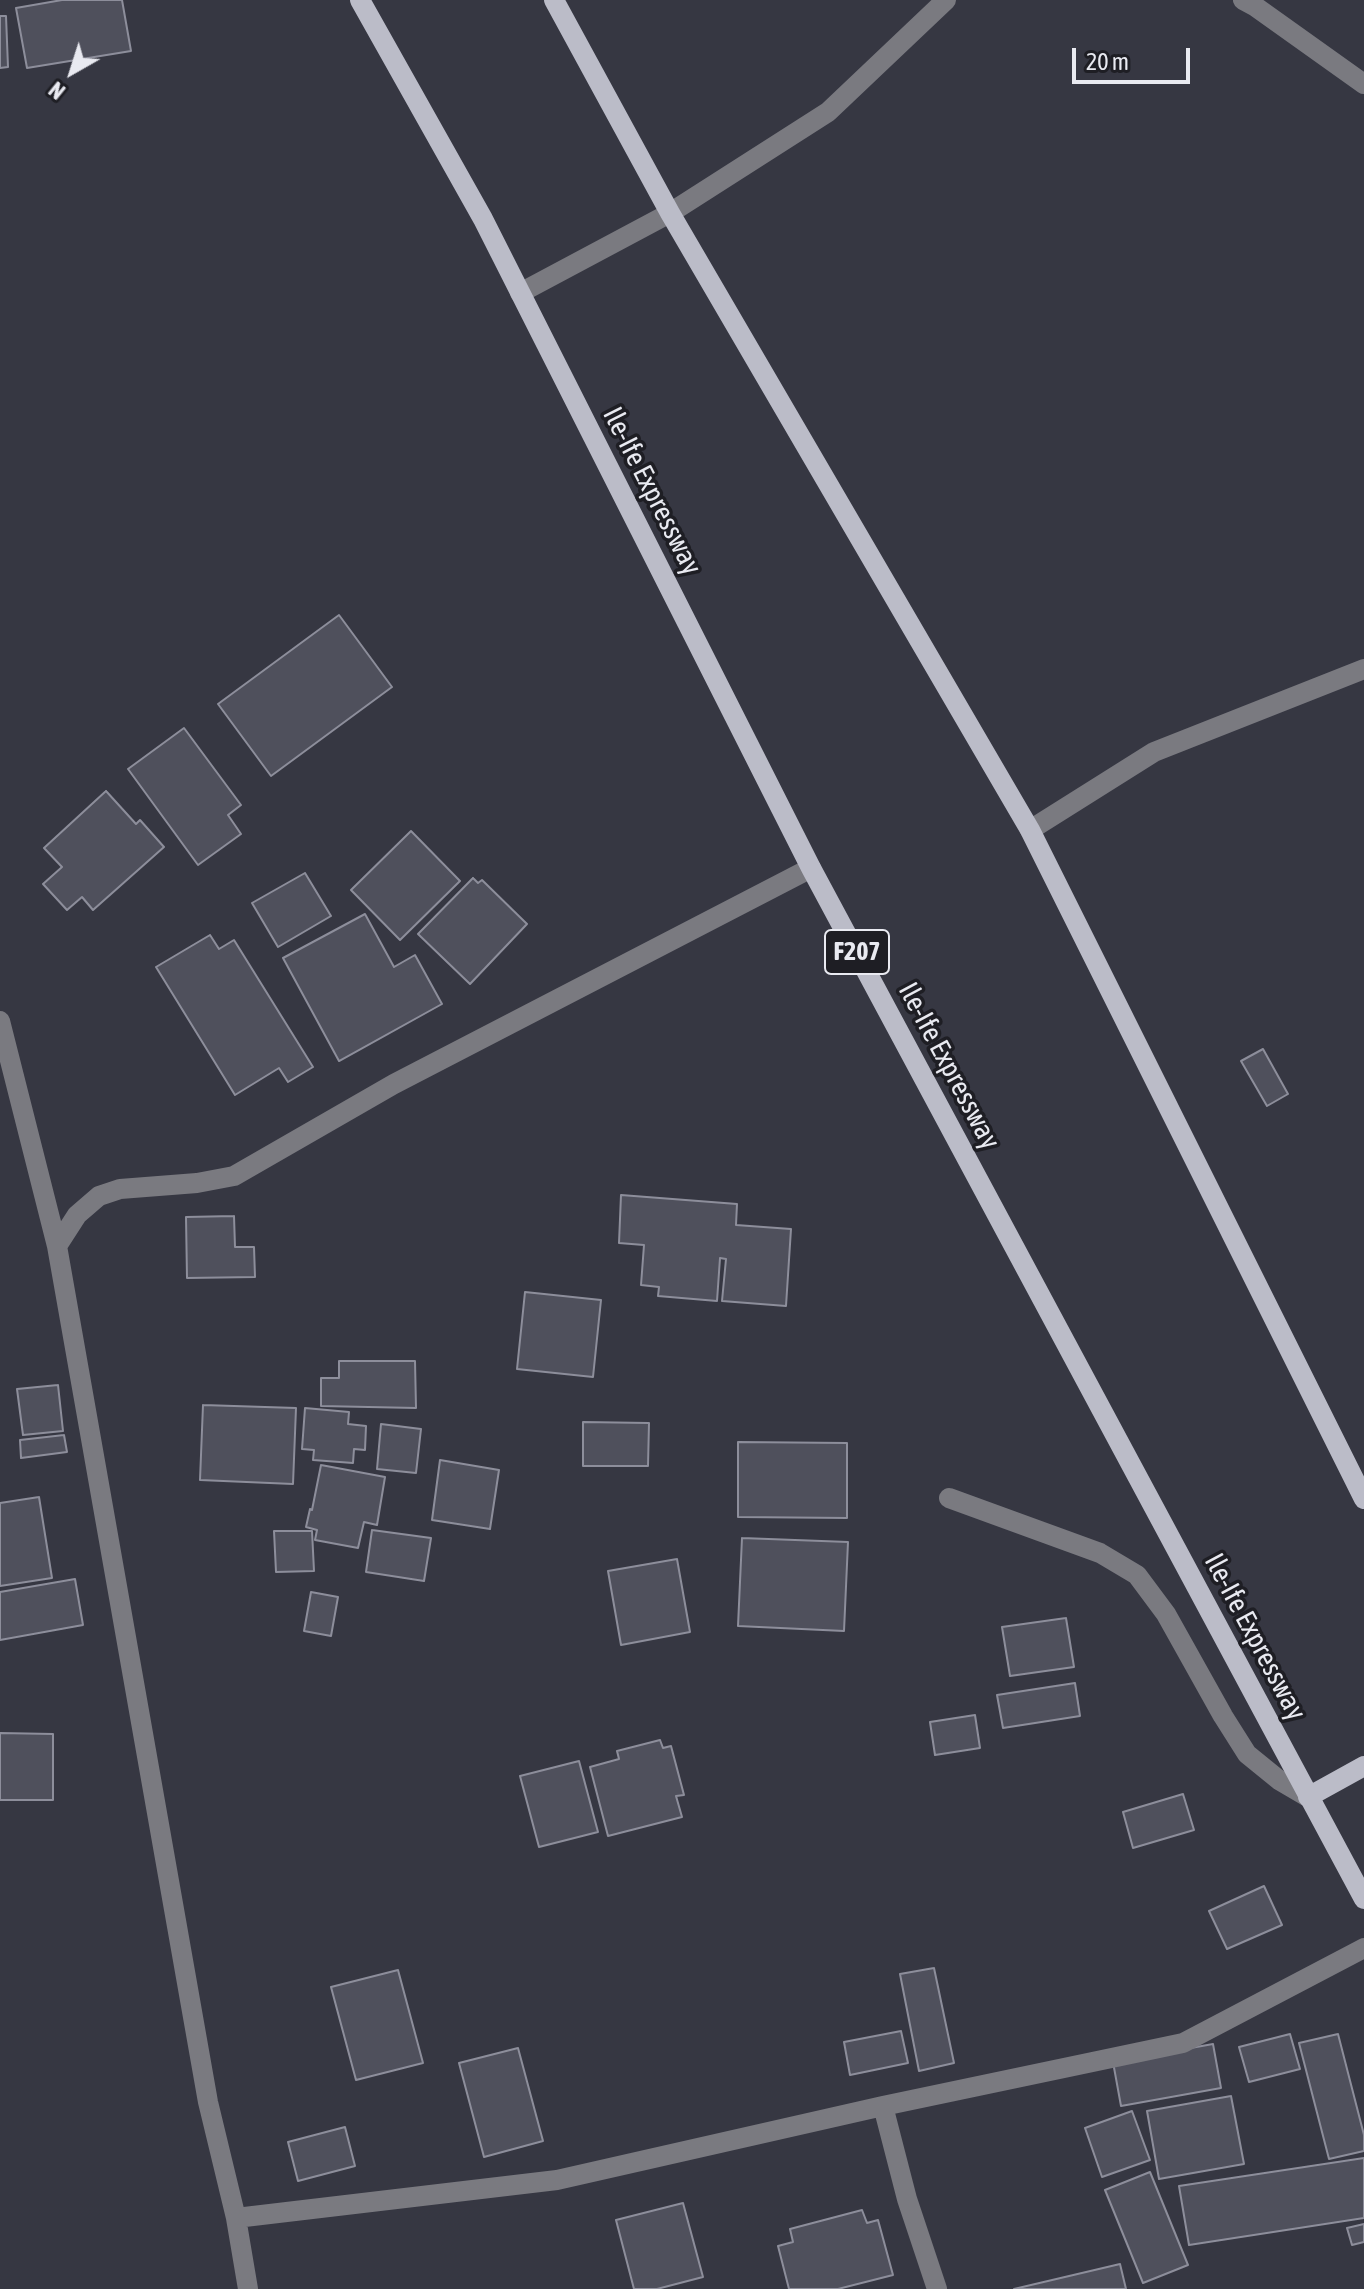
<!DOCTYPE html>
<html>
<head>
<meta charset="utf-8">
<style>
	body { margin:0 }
	#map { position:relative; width:1364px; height:2289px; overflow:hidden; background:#363742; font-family:"Asap Condensed",sans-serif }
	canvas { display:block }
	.north { position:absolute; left:32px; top:32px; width:80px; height:80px; -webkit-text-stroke:6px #1e1e24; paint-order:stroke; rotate:219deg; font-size:22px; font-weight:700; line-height:32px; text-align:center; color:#e9eaf1 }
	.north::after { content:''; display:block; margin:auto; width:28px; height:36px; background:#e9eaf1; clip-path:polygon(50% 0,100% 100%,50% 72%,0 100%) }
	.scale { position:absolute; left:1072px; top:48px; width:118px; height:36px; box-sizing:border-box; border:4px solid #e9eaf1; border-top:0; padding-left:10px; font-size:24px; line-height:28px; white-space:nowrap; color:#e9eaf1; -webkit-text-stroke:6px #1e1e24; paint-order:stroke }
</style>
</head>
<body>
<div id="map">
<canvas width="1364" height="2289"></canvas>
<div class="north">N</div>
<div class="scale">20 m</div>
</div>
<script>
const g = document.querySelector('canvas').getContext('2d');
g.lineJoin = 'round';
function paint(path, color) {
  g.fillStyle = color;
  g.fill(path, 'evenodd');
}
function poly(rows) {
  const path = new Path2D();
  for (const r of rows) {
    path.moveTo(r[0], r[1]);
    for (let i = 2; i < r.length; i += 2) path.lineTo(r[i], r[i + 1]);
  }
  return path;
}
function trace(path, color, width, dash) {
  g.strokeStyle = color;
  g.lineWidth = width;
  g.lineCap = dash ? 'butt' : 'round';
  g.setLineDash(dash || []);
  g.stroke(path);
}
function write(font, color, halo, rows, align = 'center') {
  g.font = font + ' "Asap Condensed",sans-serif';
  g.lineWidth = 7;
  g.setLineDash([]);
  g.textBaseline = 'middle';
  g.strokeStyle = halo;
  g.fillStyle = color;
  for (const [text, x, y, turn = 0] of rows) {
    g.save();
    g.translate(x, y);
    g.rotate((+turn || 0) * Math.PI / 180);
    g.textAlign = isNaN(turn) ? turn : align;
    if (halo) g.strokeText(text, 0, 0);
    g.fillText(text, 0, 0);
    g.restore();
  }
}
const building = poly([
	[62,0,122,0,131,51,27,68,16,8,62,0],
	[0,16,6,16,8,67,0,68,0,16],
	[339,615,392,687,271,776,218,704,339,615],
	[184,728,241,805,228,815,241,834,198,865,128,769,184,728],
	[106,791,136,824,140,820,164,847,93,910,82,897,67,910,43,884,62,867,44,848,106,791],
	[411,831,460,881,400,940,351,890,411,831],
	[305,873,331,916,278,947,252,903,305,873],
	[473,878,478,883,482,880,527,924,470,984,418,934,473,878],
	[365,914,394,967,415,955,442,1004,339,1061,283,958,365,914],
	[210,935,219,949,234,940,313,1067,288,1082,279,1068,235,1095,156,967,210,935],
	[1263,1049,1288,1094,1267,1106,1241,1061,1263,1049],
	[621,1195,737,1204,736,1225,791,1229,786,1306,722,1301,726,1259,720,1258,717,1301,658,1296,659,1287,641,1285,644,1245,619,1243,621,1195],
	[234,1216,235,1247,254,1247,255,1277,187,1278,186,1217,234,1216],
	[525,1292,601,1300,593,1377,517,1369,525,1292],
	[339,1361,415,1361,416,1408,321,1406,321,1378,339,1378,339,1361],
	[58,1385,63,1431,23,1435,17,1389,58,1385],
	[203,1405,296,1408,293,1484,200,1480,203,1405],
	[305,1408,349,1412,348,1424,366,1426,365,1450,354,1449,353,1463,313,1460,314,1450,302,1449,305,1408],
	[583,1422,649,1423,648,1466,583,1466,583,1422],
	[381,1424,421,1429,416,1473,377,1469,381,1424],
	[64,1435,67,1452,21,1458,20,1440,64,1435],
	[738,1442,847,1443,847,1518,738,1517,738,1442],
	[440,1460,499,1470,490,1529,432,1520,440,1460],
	[321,1465,385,1477,377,1525,364,1522,358,1548,315,1540,317,1530,306,1527,310,1509,312,1510,321,1465],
	[39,1497,52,1578,0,1586,0,1503,39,1497],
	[372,1530,431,1538,424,1581,366,1572,372,1530],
	[274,1531,312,1531,314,1571,276,1572,274,1531],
	[742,1538,848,1542,844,1631,738,1626,742,1538],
	[677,1559,690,1632,621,1645,608,1571,677,1559],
	[75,1579,83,1625,0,1640,0,1592,75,1579],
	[311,1592,338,1597,331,1636,304,1631,311,1592],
	[1066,1618,1074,1667,1010,1676,1002,1627,1066,1618],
	[1075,1683,1080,1716,1003,1728,997,1695,1075,1683],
	[975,1715,980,1748,935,1755,930,1722,975,1715],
	[0,1733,53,1734,53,1800,0,1800,0,1733],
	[660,1740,663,1748,671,1746,684,1795,676,1796,682,1817,608,1836,590,1767,619,1759,617,1751,660,1740],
	[579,1761,598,1832,539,1847,520,1776,579,1761],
	[1183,1794,1194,1830,1133,1848,1123,1812,1183,1794],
	[1264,1886,1282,1925,1227,1949,1209,1911,1264,1886],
	[934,1968,954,2063,919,2071,900,1974,934,1968],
	[398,1970,423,2063,356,2080,331,1987,398,1970],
	[901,2031,908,2063,850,2075,844,2042,901,2031],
	[1290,2034,1300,2069,1249,2082,1239,2047,1290,2034],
	[1338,2034,1364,2135,1364,2151,1329,2159,1299,2043,1338,2034],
	[1213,2044,1221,2088,1121,2106,1113,2062,1213,2044],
	[518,2048,543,2141,484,2157,459,2063,518,2048],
	[1231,2096,1244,2164,1159,2179,1147,2111,1231,2096],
	[1132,2111,1150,2160,1102,2177,1085,2128,1132,2111],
	[345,2127,355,2166,298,2181,288,2142,345,2127],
	[1364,2158,1364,2218,1189,2245,1179,2186,1364,2158],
	[1150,2172,1188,2265,1143,2283,1105,2190,1150,2172],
	[683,2203,703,2277,657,2289,634,2289,616,2220,683,2203],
	[862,2210,867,2223,878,2220,893,2275,838,2289,789,2289,778,2246,793,2242,790,2229,862,2210],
	[1364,2224,1364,2242,1352,2245,1347,2228,1364,2224],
	[1120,2264,1126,2289,1014,2289,1120,2264]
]);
paint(building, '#4f505c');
trace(building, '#8d8e9b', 2);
trace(poly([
	[1243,0,1256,7,1364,84],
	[520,293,670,213,828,112,946,0],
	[1030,830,1154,752,1364,669],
	[0,1021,57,1246,208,2102,236,2218,248,2289],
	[57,1246,77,1215,99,1196,120,1189,197,1183,234,1176,394,1084,811,868],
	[949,1498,1100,1553,1137,1575,1166,1614,1223,1716,1247,1754,1279,1780,1308,1797],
	[883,2106,907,2199,937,2289],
	[236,2218,557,2180,883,2106,1183,2043,1364,1948]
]), '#7a7a80', 20);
trace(poly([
	[360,0,483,219,811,868,1364,1899],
	[554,0,670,213,1030,830,1364,1499],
	[1308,1797,1364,1766]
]), '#bbbcc8', 20);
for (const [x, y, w] of [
	[857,952,64]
]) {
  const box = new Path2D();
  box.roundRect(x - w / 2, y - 22, w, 44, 6);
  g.fillStyle = '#1e1e24';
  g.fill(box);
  trace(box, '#e9eaf1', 2);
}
write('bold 26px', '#e9eaf1', null, [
	["F207",857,952]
]);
write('28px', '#e9eaf1', '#1e1e24', [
	["Ile-Ife Expressway",652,491,63],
	["Ile-Ife Expressway",949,1066,62],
	["Ile-Ife Expressway",1255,1637,62]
]);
</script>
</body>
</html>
